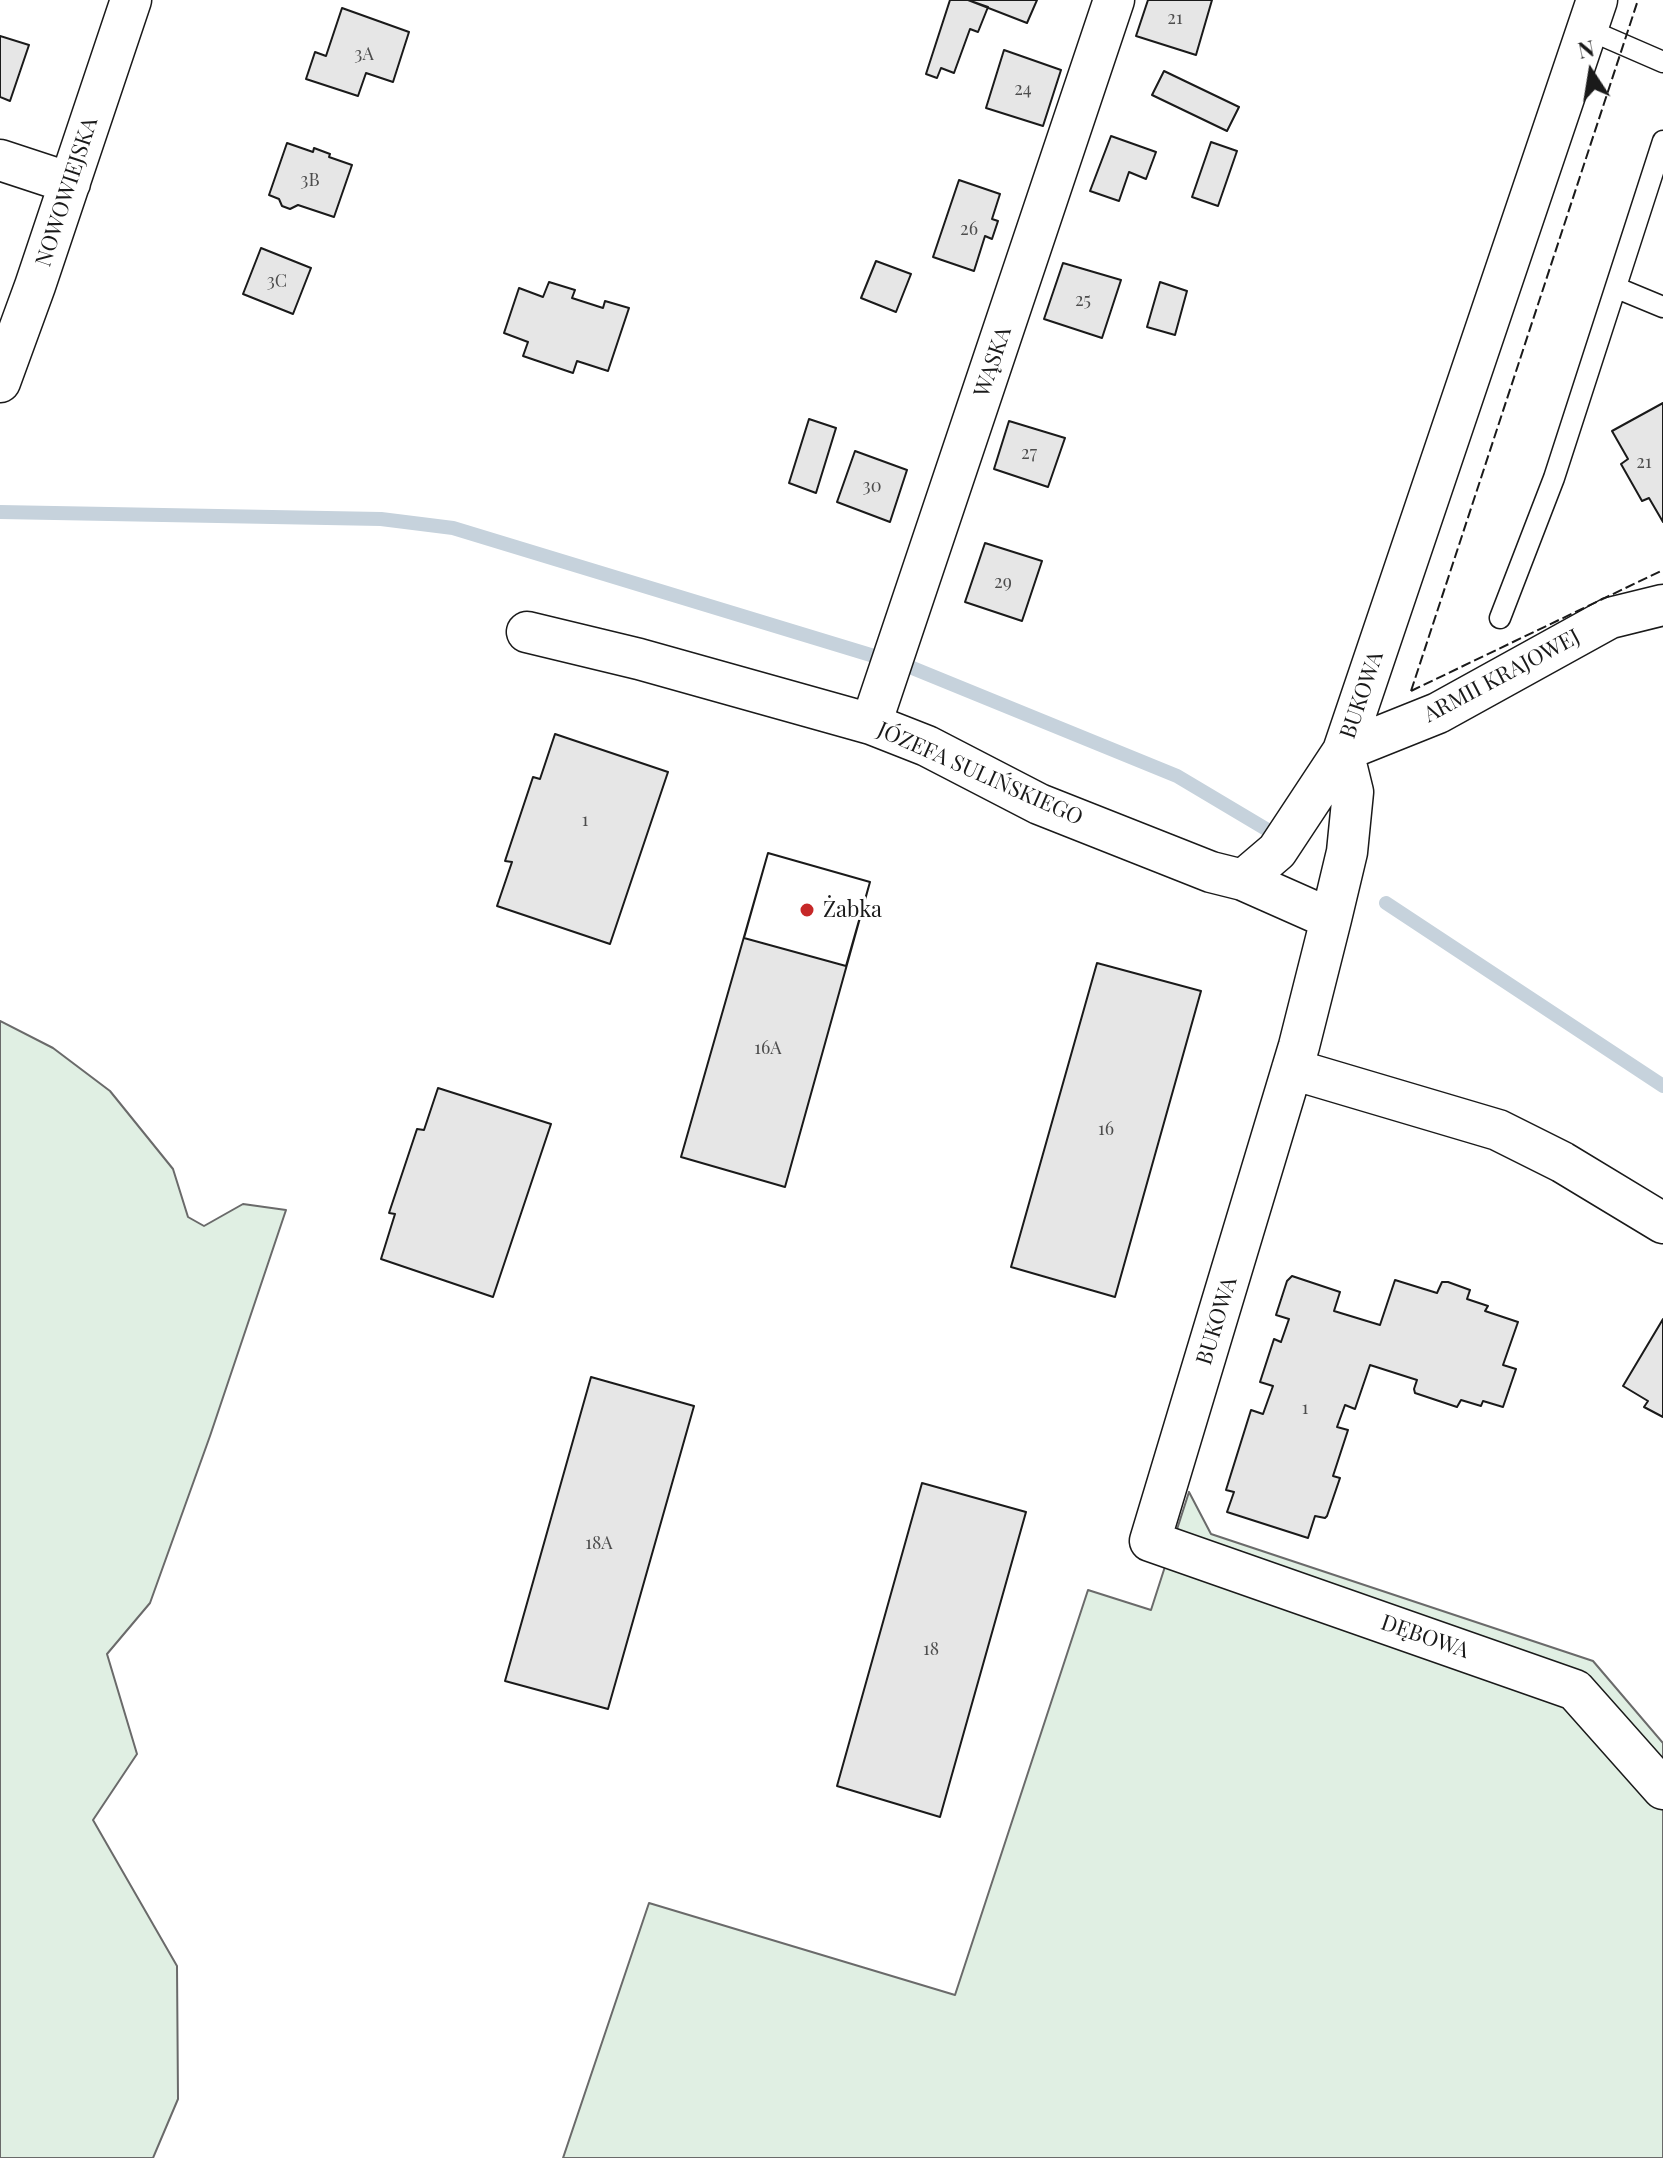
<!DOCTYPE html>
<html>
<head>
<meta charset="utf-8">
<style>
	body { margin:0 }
	#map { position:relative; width:1663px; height:2158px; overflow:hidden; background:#fff; font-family:"Playfair Display",serif }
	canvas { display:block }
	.north { position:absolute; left:1551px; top:32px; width:80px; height:80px; -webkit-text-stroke:6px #fff; paint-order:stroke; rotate:348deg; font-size:22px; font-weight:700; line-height:32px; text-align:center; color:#1a1a1a }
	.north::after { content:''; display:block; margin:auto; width:28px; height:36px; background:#1a1a1a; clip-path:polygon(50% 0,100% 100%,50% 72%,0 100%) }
</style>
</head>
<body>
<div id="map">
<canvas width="1663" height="2158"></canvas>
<div class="north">N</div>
</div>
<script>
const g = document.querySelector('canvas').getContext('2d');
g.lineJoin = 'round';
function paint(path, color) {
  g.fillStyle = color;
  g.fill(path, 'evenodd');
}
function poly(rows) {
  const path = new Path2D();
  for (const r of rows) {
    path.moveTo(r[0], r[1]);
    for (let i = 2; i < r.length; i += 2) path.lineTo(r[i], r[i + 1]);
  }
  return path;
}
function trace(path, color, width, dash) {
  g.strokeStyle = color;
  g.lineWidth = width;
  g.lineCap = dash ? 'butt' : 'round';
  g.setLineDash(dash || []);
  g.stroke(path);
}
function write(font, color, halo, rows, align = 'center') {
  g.font = font + ' "Playfair Display",serif';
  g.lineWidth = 6;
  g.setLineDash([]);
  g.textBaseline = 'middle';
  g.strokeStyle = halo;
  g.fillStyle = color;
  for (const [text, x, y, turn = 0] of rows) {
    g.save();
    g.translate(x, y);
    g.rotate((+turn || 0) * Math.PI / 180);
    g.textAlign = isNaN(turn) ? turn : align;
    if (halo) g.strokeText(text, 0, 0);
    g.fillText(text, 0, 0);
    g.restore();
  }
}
const green = poly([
	[0,1021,53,1048,110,1091,173,1169,188,1217,204,1226,243,1204,286,1210,210,1436,150,1603,107,1654,137,1754,93,1820,177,1966,178,2099,153,2158,0,2158,0,1021],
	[1189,1492,1211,1534,1593,1661,1663,1743,1663,2158,563,2158,649,1903,955,1995,1088,1590,1151,1610,1189,1492]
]);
paint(green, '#e0efe3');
trace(green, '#6a6a6a', 2);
trace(poly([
	[0,512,381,519,453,528,874,656],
	[910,667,1177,776,1266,829],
	[1386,903,1663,1086]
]), '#c6d2dc', 14);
const building = poly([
	[950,0,968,0,988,7,978,32,970,29,954,73,941,68,937,78,926,74,950,0],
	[968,0,1037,0,1027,23,968,0],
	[1148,0,1212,0,1196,55,1136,36,1148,0],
	[342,8,409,32,393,82,366,73,358,96,306,79,315,52,326,56,342,8],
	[0,36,29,45,10,101,0,97,0,36],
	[1004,50,1061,70,1043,126,986,108,1004,50],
	[1164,71,1239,107,1227,131,1152,95,1164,71],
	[1111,136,1156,152,1146,179,1129,172,1119,201,1090,191,1111,136],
	[1211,142,1237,151,1218,206,1192,197,1211,142],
	[287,143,313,152,314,148,330,154,329,157,352,165,334,217,298,205,290,209,282,206,279,199,269,195,287,143],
	[959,180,1000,194,992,219,998,221,992,239,985,236,974,271,933,257,959,180],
	[261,248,311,268,293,314,243,294,261,248],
	[876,261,911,274,896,312,861,298,876,261],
	[1063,263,1121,280,1102,338,1044,319,1063,263],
	[549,282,575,290,572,298,603,308,605,301,629,308,608,371,577,361,573,373,523,356,528,342,504,333,519,288,543,297,549,282],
	[1160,282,1187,291,1175,335,1147,327,1160,282],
	[1663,403,1663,522,1649,498,1642,501,1621,464,1628,459,1612,431,1663,403],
	[809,419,836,428,816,493,789,483,809,419],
	[1009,421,1065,438,1048,487,994,469,1009,421],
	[855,451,907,470,890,522,837,502,855,451],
	[985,543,1042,561,1022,621,965,602,985,543],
	[555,734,668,772,610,944,497,906,512,862,505,861,533,777,540,779,555,734],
	[768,853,870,882,785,1187,681,1157,768,853],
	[768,853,870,882,846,966,744,938,768,853],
	[1097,963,1201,991,1115,1297,1011,1267,1097,963],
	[438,1088,551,1124,493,1297,381,1259,395,1214,389,1213,417,1129,424,1130,438,1088],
	[1292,1276,1340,1292,1334,1311,1380,1325,1395,1280,1437,1293,1442,1282,1448,1282,1470,1290,1467,1299,1488,1306,1485,1311,1518,1322,1503,1365,1516,1369,1503,1407,1483,1401,1481,1406,1461,1400,1457,1407,1415,1393,1414,1389,1417,1380,1370,1365,1355,1409,1345,1405,1337,1427,1348,1430,1333,1476,1340,1478,1327,1516,1325,1518,1315,1516,1308,1538,1227,1512,1234,1492,1226,1490,1251,1410,1263,1414,1273,1386,1260,1382,1274,1339,1281,1342,1289,1319,1276,1315,1287,1281,1292,1276],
	[1663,1319,1663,1417,1644,1407,1648,1401,1623,1386,1663,1319],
	[591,1377,694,1406,608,1709,505,1681,591,1377],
	[922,1483,1026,1512,940,1817,837,1786,922,1483]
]);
paint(building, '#e6e6e6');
trace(building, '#1a1a1a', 2);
const lane = poly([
	[1587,29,1663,62],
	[1617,288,1663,307],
	[1500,618,1554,478,1663,141]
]);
const street = poly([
	[1597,0,1343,751,1353,792,1347,852,1331,919,1299,1046,1150,1541,1575,1690,1663,1789],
	[0,160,70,183],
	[0,382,35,286,131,0],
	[527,632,639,659,871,724,927,746,1039,804,1211,872,1243,880,1331,919],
	[871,724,1114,0],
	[1243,880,1277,851,1343,751,1438,713,1610,618,1663,605],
	[1292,1069,1498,1130,1562,1162,1663,1223]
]);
trace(lane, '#1a1a1a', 23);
trace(street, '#1a1a1a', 43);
trace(lane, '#fff', 20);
trace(street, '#fff', 40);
trace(poly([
	[1411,691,1638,0],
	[1411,691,1663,570]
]), '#1a1a1a', 2, [10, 4]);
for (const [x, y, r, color] of [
	[807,910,8,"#c62828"]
]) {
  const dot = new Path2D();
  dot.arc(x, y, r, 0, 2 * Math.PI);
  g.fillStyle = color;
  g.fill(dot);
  trace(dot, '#fff', 3);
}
write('18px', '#4d4d4d', null, [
	["21",1175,18],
	["3A",364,54],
	["24",1023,89],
	["3B",310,180],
	["26",969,229],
	["3C",277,281],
	["25",1083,300],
	["27",1029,453],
	["21",1644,462],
	["30",872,486],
	["29",1003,582],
	["1",585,820],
	["16A",768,1048],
	["16",1106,1129],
	["1",1305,1408],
	["18A",599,1543],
	["18",931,1649]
]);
write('22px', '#1a1a1a', '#fff', [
	["NOWOWIEJSKA",67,192,-72],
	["WĄSKA",993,362,-71],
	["ARMII KRAJOWEJ",1502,676,-28],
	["BUKOWA",1362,695,-71],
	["JÓZEFA SULIŃSKIEGO",980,774,24],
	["BUKOWA",1217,1321,-73],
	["DĘBOWA",1425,1637,19]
]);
write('22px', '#1a1a1a', '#fff', [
	["Żabka",823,910]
], 'left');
</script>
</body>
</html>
